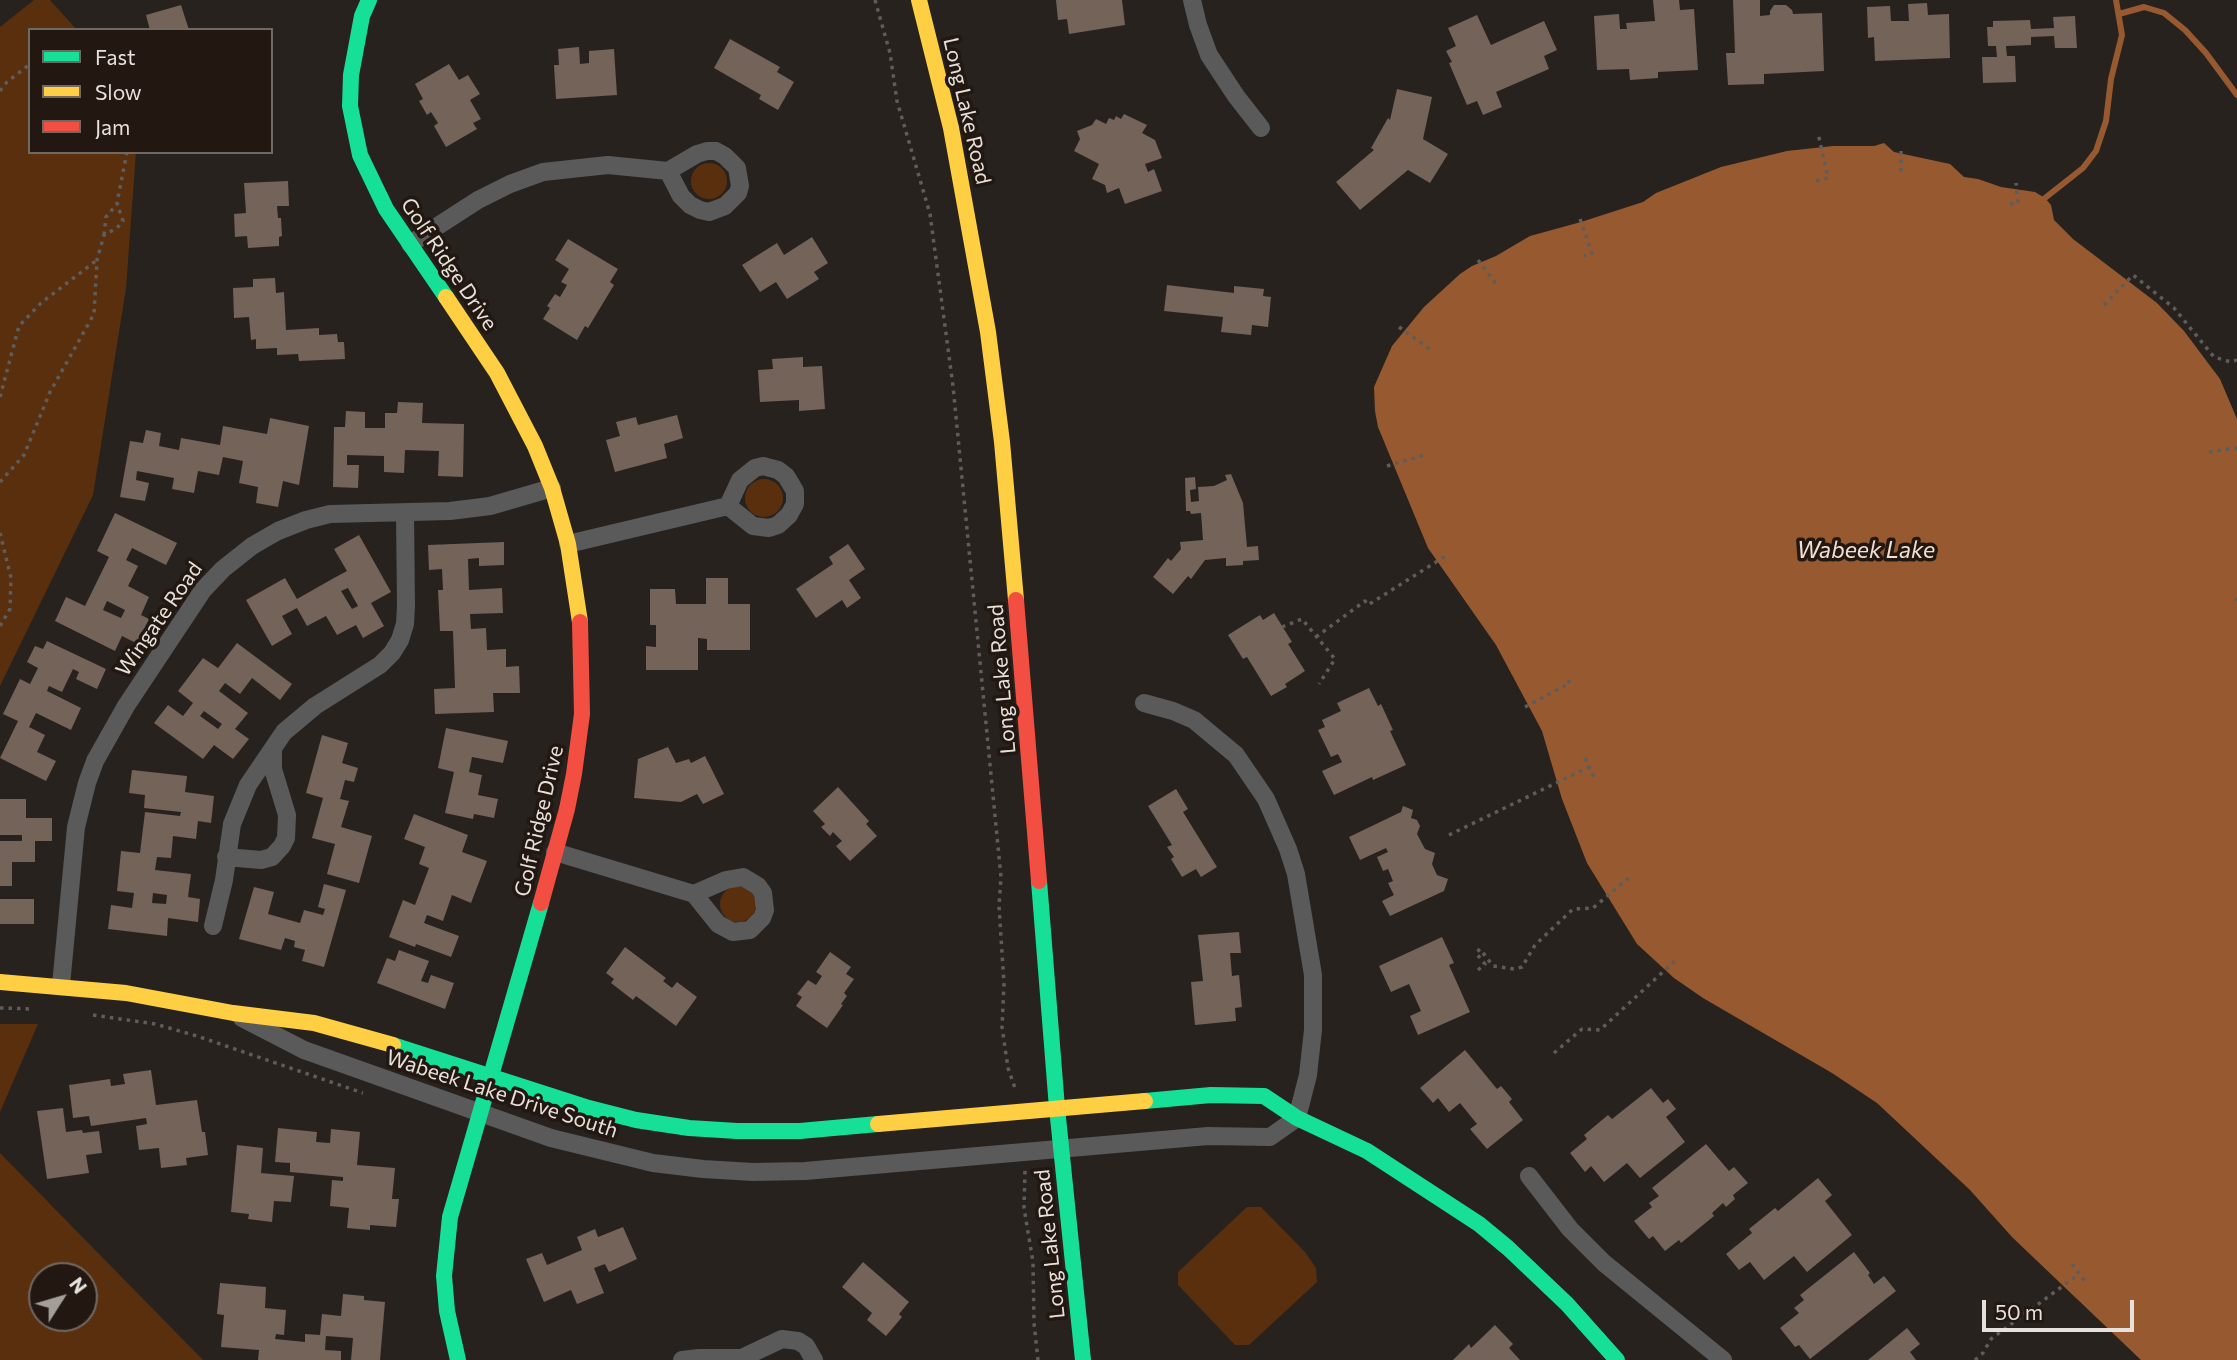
<!DOCTYPE html>
<html>
<head>
<meta charset="utf-8">
<style>
	body { margin:0 }
	#map { position:relative; width:2237px; height:1360px; overflow:hidden; background:#28221e; font-family:Commissioner,sans-serif }
	canvas { display:block }
	.legend { position:absolute; left:28px; top:28px; width:245px; height:126px; box-sizing:border-box; background:#221811; border:2px solid #716862; margin:0; padding:9px 12px; list-style:none; font-size:21px; color:#e7e0db }
	.legend li { display:flex; align-items:center; gap:14px; height:35px }
	.legend b { width:35px; border:2px solid #716862 }
	.north { position:absolute; left:28px; top:1262px; width:70px; height:70px; box-sizing:border-box; background:#221811; border:2px solid #716862; border-radius:50%; rotate:53deg; font-size:19px; font-weight:700; line-height:28px; text-align:center; color:#e7e0db }
	.north::after { content:''; display:block; margin:auto; width:24px; height:32px; background:#a49e99; clip-path:polygon(50% 0,100% 100%,50% 72%,0 100%) }
	.scale { position:absolute; left:1982px; top:1300px; width:152px; height:32px; box-sizing:border-box; border:4px solid #e7e0db; border-top:0; padding-left:9px; font-size:21px; line-height:24px; white-space:nowrap; color:#e7e0db; -webkit-text-stroke:5px #221811; paint-order:stroke }
</style>
</head>
<body>
<div id="map">
<canvas width="2237" height="1360"></canvas>
<ul class="legend">
<li><b style="height:9px;background:#16e098"></b>Fast</li>
<li><b style="height:9px;background:#ffcf43"></b>Slow</li>
<li><b style="height:9px;background:#f24e42"></b>Jam</li>
</ul>
<div class="north">N</div>
<div class="scale">50 m</div>
</div>
<script>
const g = document.querySelector('canvas').getContext('2d');
g.lineJoin = 'round';
function paint(path, color) {
  g.fillStyle = color;
  g.fill(path, 'evenodd');
}
function poly(rows) {
  const path = new Path2D();
  for (const r of rows) {
    if (r.length === 3) {
      path.moveTo(r[0] + r[2], r[1]);
      path.arc(r[0], r[1], r[2], 0, 2 * Math.PI);
      continue;
    }
    path.moveTo(r[0], r[1]);
    for (let i = 2; i < r.length; i += 2) path.lineTo(r[i], r[i + 1]);
  }
  return path;
}
function trace(path, color, width, dash) {
  g.strokeStyle = color;
  g.lineWidth = width;
  g.lineCap = dash ? 'butt' : 'round';
  g.setLineDash(dash || []);
  g.stroke(path);
}
function write(font, color, halo, rows, align = 'center') {
  g.font = font + ' Commissioner,sans-serif';
  g.lineWidth = 7;
  g.setLineDash([]);
  g.textBaseline = 'middle';
  g.strokeStyle = halo;
  g.fillStyle = color;
  for (const [text, x, y, turn = 0] of rows) {
    g.save();
    g.translate(x, y);
    g.rotate((+turn || 0) * Math.PI / 180);
    g.textAlign = isNaN(turn) ? turn : align;
    if (halo) g.strokeText(text, 0, 0);
    g.fillText(text, 0, 0);
    g.restore();
  }
}
paint(poly([
	[34,0,50,0,77,30,30,30,30,152,136,152,126,288,93,495,0,686,0,27],
	[709,181,18],
	[764,498,19],
	[738,904,18],
	[0,1024,38,1024,0,1112],
	[0,1153,203,1360,0,1360],
	[84,1276,84,1318,42,1318,42,1276],
	[1247,1207,1261,1207,1305,1252,1316,1268,1317,1282,1249,1345,1235,1345,1178,1285,1178,1272]
]), '#592f0e');
paint(poly([
	[1884,143,1894,152,1950,164,1964,177,1978,179,2001,187,2035,192,2045,198,2051,205,2054,220,2073,239,2157,303,2184,331,2220,379,2237,419,2237,1360,2141,1360,2012,1237,1970,1190,1877,1103,1832,1073,1703,998,1674,978,1637,944,1587,863,1562,799,1542,731,1496,645,1428,548,1378,427,1375,411,1374,387,1392,346,1424,307,1460,274,1472,266,1496,256,1530,236,1581,222,1643,202,1656,193,1721,167,1787,151,1833,146,1874,146]
]), '#975a30');
trace(poly([
	[2119,14,2144,7,2164,13,2185,30,2206,53,2237,95],
	[2045,198,2083,168,2096,151,2106,121,2111,79,2122,35,2116,0]
]), '#975a30', 6);
paint(poly([
	[1056,0,1122,0,1125,25,1069,34,1067,19,1058,20],
	[1653,0,1679,0,1680,10,1694,9,1698,70,1658,72,1658,78,1630,80,1629,69,1597,70,1594,16,1619,14,1620,29,1627,29,1626,23,1655,21],
	[1733,0,1760,0,1760,16,1770,15,1770,11,1774,5,1786,5,1792,10,1793,14,1822,13,1824,71,1764,74,1764,84,1728,85,1726,53,1735,53],
	[1927,3,1928,15,1949,14,1950,58,1875,61,1874,37,1868,38,1867,7,1890,6,1891,21,1909,21,1908,4],
	[181,5,189,30,150,30,146,15],
	[1477,15,1491,45,1544,21,1557,50,1544,56,1549,69,1496,92,1502,107,1483,115,1477,101,1467,105,1449,63,1452,62,1446,51,1456,46,1448,28],
	[2075,16,2077,48,2055,48,2054,36,2031,37,2031,45,2006,46,2007,56,2015,56,2016,82,1983,83,1982,57,1997,57,1996,46,1988,46,1987,27,1993,27,1993,21,2030,20,2031,29,2054,28,2053,17],
	[730,39,780,67,777,72,794,82,778,110,759,99,761,95,714,68],
	[579,47,580,64,589,63,589,51,614,49,617,95,556,99,554,65,559,65,558,49],
	[449,64,459,80,468,75,480,94,470,100,481,119,473,123,477,129,446,147,434,126,438,123,431,112,427,115,419,101,423,99,415,84],
	[1397,89,1432,97,1423,139,1448,154,1430,183,1408,170,1360,210,1336,182,1374,150,1371,148,1388,118,1390,120],
	[1124,114,1147,125,1142,133,1155,140,1162,158,1145,164,1148,172,1154,169,1162,191,1125,204,1119,188,1107,193,1105,185,1092,179,1099,164,1074,151,1080,139,1077,131,1092,125,1096,119,1106,124,1109,118,1114,120,1116,116,1121,119],
	[288,181,289,206,277,206,278,218,281,218,282,236,279,237,279,246,248,248,247,236,235,237,234,214,246,213,244,183],
	[812,237,828,263,814,272,819,279,787,299,776,282,760,292,742,265,777,243,784,255],
	[568,239,618,269,610,282,614,285,588,328,585,326,577,340,543,319,550,308,547,306,555,294,560,297,567,285,561,282,569,269,555,260],
	[275,278,276,293,284,292,286,330,319,328,319,335,337,334,338,342,344,342,345,359,299,361,298,354,277,355,277,348,256,349,256,339,251,340,249,317,234,318,233,288,253,287,253,279],
	[1167,285,1234,293,1234,286,1264,289,1263,296,1271,297,1268,327,1252,325,1251,335,1221,332,1223,317,1164,311],
	[803,357,803,367,822,366,825,409,799,411,799,400,760,402,758,370,773,369,772,359],
	[398,402,423,403,422,423,464,424,463,477,438,476,439,451,405,450,404,473,384,472,384,456,347,455,347,465,359,465,358,488,333,487,334,427,345,427,346,411,365,412,365,428,385,428,385,413,397,413],
	[677,415,683,438,664,444,667,458,615,472,606,440,620,436,616,422,636,417,638,425],
	[270,418,309,426,299,485,283,481,278,507,256,503,258,487,239,483,243,461,223,457,219,475,198,471,194,493,172,489,174,478,137,471,136,480,149,483,145,501,120,497,130,441,143,443,146,430,161,433,159,446,179,450,181,438,220,445,223,426,267,434],
	[1231,474,1243,503,1247,547,1258,546,1259,560,1243,561,1243,565,1226,566,1226,558,1205,560,1191,579,1188,576,1173,594,1153,577,1168,558,1171,561,1181,549,1180,542,1203,540,1201,513,1191,514,1190,511,1186,511,1185,478,1195,477,1196,489,1190,490,1191,502,1199,501,1198,487,1214,486,1227,480,1225,475],
	[115,513,177,543,166,565,132,548,126,560,138,566,128,586,149,597,141,615,149,619,138,644,122,636,115,651,55,621,66,597,85,606,109,557,97,551],
	[107,601,125,610,121,618,103,610],
	[359,535,391,592,371,603,384,626,363,638,356,625,337,635,326,616,307,626,297,608,282,616,292,634,272,646,246,600,285,578,297,599,334,578,347,571,334,549],
	[348,588,358,606,352,609,341,591],
	[504,542,504,565,479,566,479,558,468,559,469,590,502,588,503,613,470,614,471,629,486,628,487,650,506,649,506,667,519,666,520,693,493,693,494,712,435,714,434,689,455,688,453,631,440,631,438,590,443,590,442,569,429,570,428,545],
	[848,544,865,569,849,580,861,598,847,608,842,600,816,618,796,589,833,564,829,557],
	[706,578,728,578,728,604,750,604,750,650,707,650,707,639,698,638,698,670,646,670,646,646,656,647,656,625,650,625,650,589,675,589,676,604,706,604],
	[1274,613,1292,642,1288,644,1305,671,1285,684,1287,687,1271,696,1247,657,1243,659,1228,635,1260,615,1263,620],
	[47,641,106,669,97,689,76,679,79,672,73,669,62,692,49,686,47,691,81,708,71,730,36,713,29,727,45,735,37,752,56,761,46,781,0,758,18,721,3,714,20,679,30,684,38,668,27,662,35,646,43,649],
	[237,643,292,684,280,700,252,678,240,694,225,683,219,691,248,713,235,729,249,739,233,759,214,745,203,759,154,723,168,705,183,716,193,703,178,691,203,658,218,668],
	[204,711,222,724,218,729,200,716],
	[1369,688,1378,706,1381,704,1393,730,1390,731,1406,765,1373,780,1372,777,1334,795,1322,771,1342,762,1338,754,1331,757,1318,730,1325,727,1322,720,1341,711,1337,703],
	[446,728,508,741,503,763,472,757,469,772,482,775,478,795,498,799,494,818,474,814,473,819,445,813,454,772,438,768],
	[322,735,348,743,342,763,358,768,354,782,345,780,340,799,349,801,341,827,372,836,359,883,327,874,335,844,312,838,323,798,306,793],
	[668,747,676,763,689,759,691,763,705,756,724,794,703,804,697,794,681,802,634,798,638,759],
	[132,770,187,776,185,792,214,796,211,823,198,821,196,839,173,836,171,858,157,857,155,870,191,874,188,897,200,899,198,922,168,918,167,936,108,929,111,905,132,908,134,893,117,891,121,851,140,853,145,812,180,816,181,812,144,808,145,795,129,793],
	[153,893,167,895,166,904,152,903],
	[838,787,869,821,866,824,877,836,850,861,836,846,842,841,833,832,830,836,821,827,825,824,813,811],
	[1176,789,1188,809,1183,812,1217,867,1201,877,1196,869,1182,877,1171,859,1174,857,1167,847,1172,845,1148,806],
	[0,799,26,799,26,818,52,818,52,841,35,841,35,862,12,862,12,886,0,886,0,841,22,841,22,835,0,835],
	[1403,806,1413,810,1411,818,1417,820,1420,826,1417,834,1425,849,1435,853,1432,864,1437,875,1448,879,1444,891,1390,916,1382,901,1394,895,1388,883,1393,881,1388,869,1383,871,1377,857,1388,852,1386,848,1360,860,1349,837,1401,812],
	[414,814,468,835,462,852,487,861,471,903,452,895,443,921,427,915,424,923,459,936,451,957,416,944,415,947,389,937,403,900,415,905,429,868,419,864,425,847,404,839],
	[324,884,346,890,324,967,302,961,305,950,294,947,295,941,285,938,281,950,239,939,254,887,274,892,268,914,300,923,304,910,323,915,325,909,318,907],
	[0,899,34,899,34,924,0,924],
	[1239,932,1241,953,1230,953,1232,976,1239,975,1242,1007,1235,1008,1236,1021,1195,1025,1191,982,1203,981,1198,935],
	[1442,937,1454,963,1449,965,1470,1012,1418,1035,1410,1016,1421,1011,1409,984,1391,992,1379,966],
	[625,947,666,978,663,981,672,988,677,982,697,997,676,1026,636,996,633,1000,611,983,614,979,606,973],
	[399,950,429,961,421,981,428,983,431,975,454,983,445,1009,377,983,387,958,395,961],
	[830,952,851,967,846,974,854,979,844,993,847,996,841,1004,843,1005,827,1028,796,1006,802,997,797,994,808,980,816,985,822,976,816,972],
	[1465,1050,1497,1089,1501,1086,1512,1099,1509,1102,1523,1120,1487,1149,1470,1129,1477,1124,1460,1103,1449,1112,1438,1098,1433,1103,1420,1088],
	[151,1070,156,1105,197,1100,202,1132,205,1132,208,1155,186,1158,187,1165,161,1168,159,1148,139,1150,136,1126,147,1124,146,1118,91,1126,89,1116,73,1118,69,1085,110,1079,111,1086,125,1084,123,1074],
	[1651,1088,1663,1103,1668,1099,1676,1109,1666,1117,1685,1142,1640,1178,1627,1163,1604,1182,1591,1166,1585,1172,1570,1153,1587,1139,1584,1135,1608,1115,1612,1119],
	[63,1108,66,1132,82,1130,83,1133,99,1131,102,1153,86,1155,89,1173,47,1179,37,1111],
	[278,1128,317,1132,316,1142,330,1143,331,1129,360,1132,357,1165,395,1168,392,1199,399,1199,396,1227,370,1225,370,1230,347,1228,349,1208,330,1206,332,1180,343,1181,343,1177,290,1172,290,1163,275,1162],
	[1706,1144,1729,1171,1734,1167,1748,1183,1733,1195,1735,1199,1726,1207,1723,1203,1712,1213,1714,1216,1681,1243,1679,1240,1665,1251,1653,1236,1649,1239,1634,1221,1652,1207,1649,1203,1659,1196,1652,1188],
	[237,1145,263,1148,261,1173,294,1176,291,1202,274,1201,272,1222,248,1219,249,1214,231,1212],
	[1818,1178,1832,1195,1825,1201,1852,1235,1807,1272,1794,1256,1764,1280,1750,1262,1739,1270,1726,1254,1752,1233,1749,1229,1775,1208,1778,1211],
	[623,1227,637,1259,609,1272,605,1264,594,1268,604,1293,577,1304,571,1290,544,1302,526,1259,542,1253,547,1265,582,1250,577,1237,595,1229,598,1237],
	[1854,1252,1870,1273,1868,1275,1874,1284,1884,1276,1896,1291,1810,1359,1799,1345,1795,1347,1780,1328,1799,1313,1794,1308,1804,1300,1800,1295],
	[863,1262,909,1302,899,1314,902,1317,886,1336,867,1320,872,1313,842,1287],
	[220,1283,266,1287,265,1308,286,1310,284,1335,276,1334,275,1339,305,1342,305,1334,320,1335,322,1314,341,1316,343,1294,364,1296,364,1300,385,1302,380,1360,351,1360,353,1338,326,1336,325,1350,341,1351,341,1360,258,1360,259,1350,221,1347,224,1315,217,1314],
	[1495,1325,1513,1344,1509,1348,1520,1360,1453,1360,1469,1344,1471,1348],
	[1907,1328,1920,1344,1910,1352,1916,1360,1868,1360]
]), '#746359');
trace(poly([
	[875,0,890,53,897,101,930,214,953,386,1001,877,999,906,1004,984,1002,1027,1008,1068,1016,1091],
	[0,91,7,82,30,64],
	[1901,151,1901,176],
	[1816,181,1828,178,1818,133],
	[2010,204,2018,203,2016,183],
	[1580,219,1592,253,1584,256],
	[104,235,106,217,117,204],
	[1478,260,1497,285],
	[2104,305,2133,275,2174,308,2214,357,2231,362,2237,360],
	[1399,327,1431,350],
	[0,397,19,326,41,303,97,260],
	[2209,452,2237,448],
	[1387,466,1425,455],
	[0,482,24,455,50,392,94,314,97,260,104,235,117,228,123,221,117,203,127,152],
	[0,533,11,578,10,609,0,626],
	[2235,600,2237,599],
	[1282,627,1302,619,1335,659,1319,684],
	[1316,637,1365,601,1368,605,1447,555],
	[1525,707,1570,683,1566,677],
	[1585,758,1595,779],
	[1449,835,1589,767],
	[1478,970,1485,964,1476,953,1480,949,1493,966,1514,969,1522,967,1535,945,1573,909,1593,908,1631,876],
	[0,1008,33,1009],
	[93,1015,155,1024,197,1036,363,1093],
	[1554,1053,1582,1029,1600,1030,1678,958],
	[1025,1171,1024,1208,1033,1262,1034,1323,1038,1360],
	[2072,1264,2087,1284],
	[1975,1360,1983,1353,1991,1339,2079,1274]
]), '#5e5d5c', 3.5, [3.5, 5]);
trace(poly([
	[1192,0,1198,25,1209,55,1236,96,1261,128],
	[410,244,478,200,510,184,543,172,608,165,668,171,697,154,707,151,716,151,725,156,737,168,740,186,738,193,725,206,709,212,700,210,690,205,681,196,668,171],
	[568,544,728,506,753,526,769,528,778,525,789,515,795,504,795,491,786,476,778,470,763,466,755,468,740,480,728,506],
	[555,852,694,894,718,924,733,932,750,930,762,918,765,910,763,893,758,886,743,877,726,880,694,894],
	[226,857,261,860,272,857,282,846,286,838,287,815,273,769,273,749],
	[213,926,224,880,232,824,248,785,284,732,315,706,380,665,392,653,400,640,405,624,406,606,405,513],
	[61,985,76,827,87,783,95,761,126,706,203,590,223,569,252,546,278,531,306,520,330,514,450,511,490,506,552,488],
	[242,1018,304,1050,551,1138,653,1163,703,1169,753,1172,805,1171,1208,1136,1270,1137,1297,1118,1308,1075,1313,1030,1313,975,1296,874,1288,849,1266,799,1236,755,1194,720,1173,711,1144,703],
	[1529,1176,1570,1229,1604,1263,1723,1360],
	[682,1360,699,1358,742,1358,782,1339,798,1341,806,1346,814,1360]
]), '#5a5a5a', 18);
trace(poly([
	[369,0,362,16,351,75,350,106,360,155,386,209,446,297],
	[1039,881,1057,1108,1083,1360],
	[393,1045,589,1108,636,1120,689,1128,737,1131,800,1131,878,1124],
	[1145,1101,1211,1095,1264,1096,1297,1118,1367,1151,1479,1224,1508,1248,1567,1304,1617,1360],
	[458,1360,447,1311,444,1276,450,1217,541,903]
]), '#16e098', 16);
trace(poly([
	[919,0,951,128,988,332,1002,442,1016,600],
	[446,297,497,373,535,446,552,488,568,544,580,622],
	[0,982,126,993,233,1013,314,1023,393,1045],
	[878,1124,1145,1101]
]), '#ffcf43', 16);
trace(poly([
	[1016,600,1039,881],
	[541,903,567,809,574,774,582,714,580,622]
]), '#f24e42', 16);
write('21px', '#e7e0db', '#221811', [
	["Long Lake Road",967,111,77],
	["Golf Ridge Drive",449,264,56],
	["Wingate Road",159,619,-55],
	["Long Lake Road",1002,679,-95],
	["Golf Ridge Drive",539,821,-77],
	["Wabeek Lake Drive South",502,1094,18],
	["Long Lake Road",1050,1244,-96]
]);
write('italic 23px', '#f2dfd3', '#221811', [
	["Wabeek Lake",1866,550]
]);
</script>
</body>
</html>
